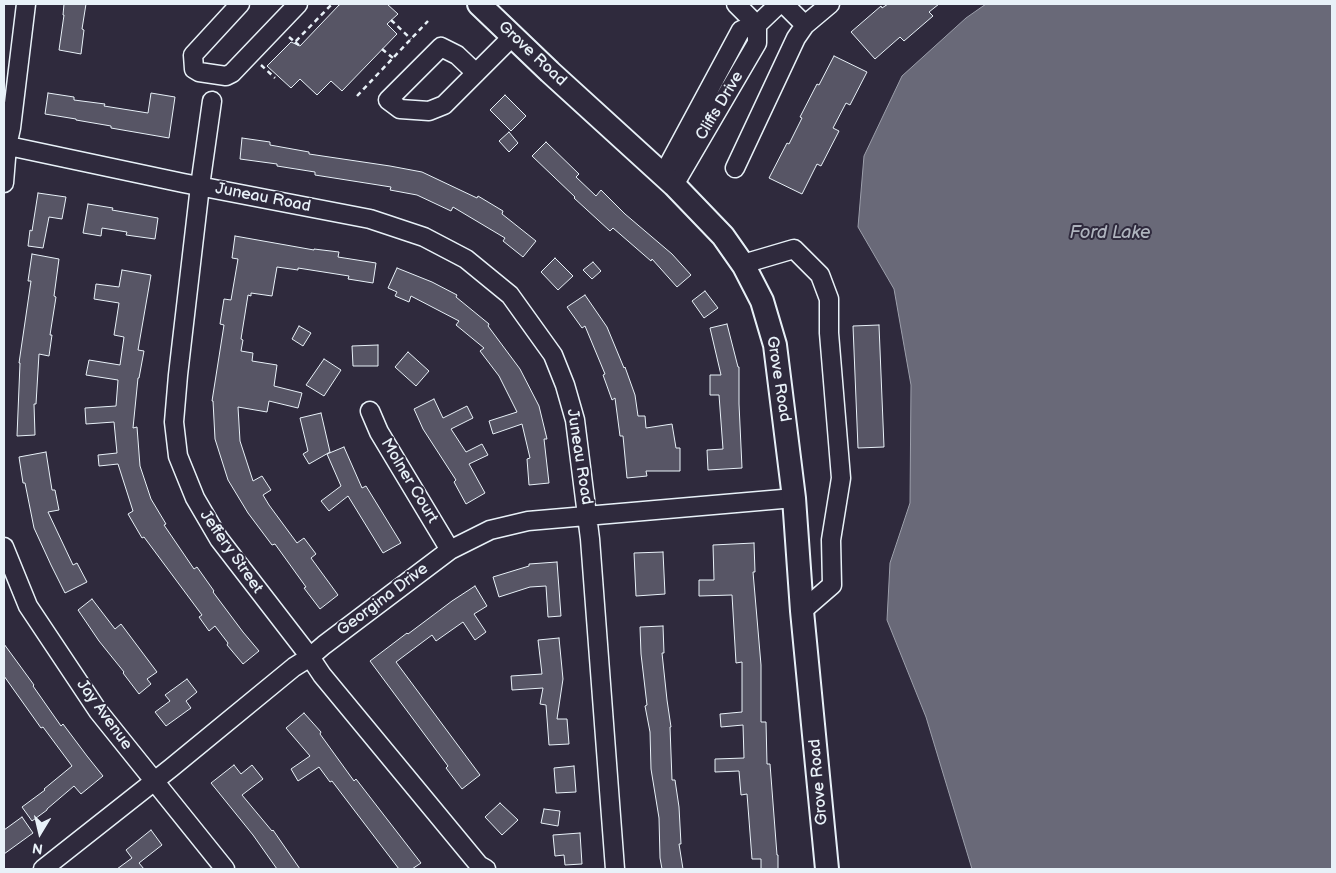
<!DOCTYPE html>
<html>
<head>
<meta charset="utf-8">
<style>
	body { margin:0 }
	#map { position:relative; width:1336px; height:873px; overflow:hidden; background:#2f2a3d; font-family:"Balsamiq Sans",sans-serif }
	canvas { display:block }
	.frame { position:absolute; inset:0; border:5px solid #e8f1f8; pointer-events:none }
	.north { position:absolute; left:15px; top:808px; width:50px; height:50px; -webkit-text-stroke:4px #2f2a3d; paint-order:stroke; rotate:189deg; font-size:14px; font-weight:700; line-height:20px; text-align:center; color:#e8f1f8 }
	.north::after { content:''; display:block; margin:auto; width:18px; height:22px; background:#e8f1f8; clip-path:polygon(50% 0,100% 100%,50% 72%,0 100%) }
</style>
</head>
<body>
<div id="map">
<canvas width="1336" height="873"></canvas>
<div class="frame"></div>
<div class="north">N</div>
</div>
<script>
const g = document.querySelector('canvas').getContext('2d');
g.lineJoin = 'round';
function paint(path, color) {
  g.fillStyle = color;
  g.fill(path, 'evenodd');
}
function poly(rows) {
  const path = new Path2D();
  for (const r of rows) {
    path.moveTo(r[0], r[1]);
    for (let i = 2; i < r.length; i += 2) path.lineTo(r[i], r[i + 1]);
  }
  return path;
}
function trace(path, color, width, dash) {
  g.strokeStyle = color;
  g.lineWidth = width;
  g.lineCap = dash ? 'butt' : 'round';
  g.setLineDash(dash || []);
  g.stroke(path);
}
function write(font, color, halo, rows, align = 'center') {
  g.font = font + ' "Balsamiq Sans",sans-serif';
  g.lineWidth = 4;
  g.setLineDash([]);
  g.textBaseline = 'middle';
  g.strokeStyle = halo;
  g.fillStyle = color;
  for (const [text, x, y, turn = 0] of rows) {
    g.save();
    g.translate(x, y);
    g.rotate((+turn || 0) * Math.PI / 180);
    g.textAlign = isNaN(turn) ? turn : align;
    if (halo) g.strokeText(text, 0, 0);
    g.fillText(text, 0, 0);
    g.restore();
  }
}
const water = poly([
	[986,4,1332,4,1332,869,972,869,926,717,887,620,890,563,910,503,911,385,894,289,858,227,864,156,902,76,966,18,986,4]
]);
paint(water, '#696978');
trace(water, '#9c9fab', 1);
const building = poly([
	[64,4,86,4,82,29,84,30,81,54,59,50,64,15,63,15,64,4],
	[340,4,387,4,398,14,387,24,397,34,342,91,331,81,317,95,300,79,291,88,267,66,291,42,300,46,340,4],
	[888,4,939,4,929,12,933,16,904,41,900,37,875,59,851,32,881,6,882,8,888,4],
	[834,56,867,72,850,105,846,103,833,128,839,131,821,166,817,164,802,194,769,178,787,143,789,144,802,118,800,117,817,84,819,85,834,56],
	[48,93,74,97,74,100,105,104,104,106,148,113,151,93,175,97,169,138,111,128,111,126,76,120,76,119,45,114,48,93],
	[505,95,526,116,511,131,490,110,505,95],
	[509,132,518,143,509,152,499,141,509,132],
	[242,138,270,142,270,145,309,152,309,154,390,166,422,172,477,198,478,196,503,211,502,214,536,241,523,257,503,241,505,238,453,207,451,211,417,195,390,190,391,187,315,175,315,172,277,166,277,164,240,159,242,138],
	[546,142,579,174,576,177,596,196,601,190,625,214,672,254,691,275,677,287,652,259,651,261,613,228,610,231,574,198,575,197,532,156,546,142],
	[38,193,66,197,62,219,49,217,43,248,28,246,30,230,32,231,38,193],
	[88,204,113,208,112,210,158,218,155,239,126,235,127,232,102,228,101,236,83,233,88,204],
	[235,236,314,250,314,249,339,252,338,257,376,263,373,283,348,279,349,276,298,268,298,270,277,267,272,296,251,293,251,296,248,295,241,339,243,340,241,351,253,353,252,361,277,365,274,386,302,393,298,408,269,401,267,412,238,407,240,441,253,481,262,476,271,490,263,495,269,505,297,543,304,538,316,554,311,558,338,595,320,609,304,588,306,587,275,544,272,545,248,513,228,480,215,439,213,401,212,401,224,325,220,324,224,299,231,300,238,259,232,258,235,236],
	[32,254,59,259,54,296,56,297,50,335,52,335,49,356,39,354,36,404,34,404,35,435,17,436,20,363,19,363,31,281,28,281,32,254],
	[555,258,573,276,558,290,541,272,555,258],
	[593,262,601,271,592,279,583,270,593,262],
	[397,268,432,282,457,295,456,297,489,324,488,326,520,369,539,406,547,439,544,439,549,483,529,485,527,459,530,458,522,424,493,434,489,421,517,412,499,376,480,351,484,348,456,325,459,321,411,296,409,302,395,296,397,292,388,288,397,268],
	[122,270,151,275,138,350,144,351,139,378,138,378,133,428,137,427,140,466,151,499,166,524,164,525,194,569,197,567,214,591,213,592,243,632,259,651,243,664,227,645,228,643,215,626,209,631,199,617,202,615,144,537,142,538,128,514,133,511,118,464,99,466,98,455,117,453,114,422,86,424,85,408,116,406,118,380,86,375,89,360,120,365,124,337,114,335,119,303,94,299,96,284,119,287,122,270],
	[705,291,718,308,704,318,692,301,705,291],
	[585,295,607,327,624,368,625,367,635,395,638,416,645,416,646,428,672,424,676,448,680,448,680,471,646,471,647,476,627,478,623,436,620,436,615,398,612,400,603,375,605,374,585,326,582,328,567,307,585,295],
	[727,324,738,367,739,367,739,404,742,468,708,470,707,450,723,449,719,395,710,395,710,375,721,375,710,328,727,324],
	[879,325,884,447,858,448,853,326,879,325],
	[299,326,311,333,303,346,292,339,299,326],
	[378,345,378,366,353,366,352,346,378,345],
	[408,352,429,371,416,386,395,367,408,352],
	[324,359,341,370,324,396,306,385,324,359],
	[434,399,443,418,467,406,473,418,451,429,466,452,482,444,488,455,469,464,485,493,466,504,454,482,456,480,423,429,414,409,434,399],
	[321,413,330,452,309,464,303,454,308,451,300,418,321,413],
	[344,447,362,488,366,486,401,543,383,553,348,496,329,511,321,501,341,486,327,454,344,447],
	[46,452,52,490,55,490,59,510,48,512,73,565,77,563,87,582,65,593,51,565,34,528,25,483,23,483,19,457,46,452],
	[754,543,755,572,753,572,761,665,761,722,766,722,767,764,770,764,777,855,778,855,778,869,761,869,761,859,752,859,747,794,741,795,739,771,715,772,715,759,744,758,743,725,721,727,720,714,742,712,742,662,736,663,732,595,699,596,699,580,714,580,713,545,754,543],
	[663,552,665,594,636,596,634,553,663,552],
	[557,562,561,616,548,617,546,586,530,587,499,597,493,577,529,566,529,564,557,562],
	[475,586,487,606,474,614,486,632,475,640,463,622,436,641,432,635,396,662,480,775,462,789,446,768,448,766,370,661,407,633,408,634,452,601,475,586],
	[92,599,115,629,121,624,157,672,147,679,151,684,139,694,123,673,124,672,99,641,78,610,92,599],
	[663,626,664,653,662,653,667,700,671,727,670,727,672,780,675,780,679,807,681,844,679,844,683,869,662,869,660,858,659,818,651,769,650,732,645,706,647,705,641,654,640,627,663,626],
	[559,638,563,679,557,719,567,719,569,744,549,745,546,705,540,704,543,688,512,690,511,676,542,674,538,640,559,638],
	[4,644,34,685,33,686,61,726,63,724,87,756,103,776,81,794,74,786,47,809,47,810,32,821,22,807,45,790,44,789,72,766,43,727,41,728,4,676,4,644],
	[187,679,197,692,186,701,191,708,166,726,155,712,170,701,165,695,187,679],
	[304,713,321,732,320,734,354,781,356,779,421,863,412,869,399,869,332,781,330,782,319,767,298,781,291,769,310,756,286,728,304,713],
	[234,765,241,774,252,765,263,779,242,795,272,831,273,830,300,869,277,869,253,835,211,783,234,765],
	[574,766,576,792,556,793,554,768,574,766],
	[500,803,518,820,502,835,485,817,500,803],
	[544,809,560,811,558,826,541,823,544,809],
	[22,817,33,833,4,854,4,830,22,817],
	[151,830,162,845,139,863,144,869,117,869,132,858,126,850,151,830],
	[580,833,582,864,565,865,564,855,555,856,553,835,580,833]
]);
paint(building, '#575565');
trace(building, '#e8f1f8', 1);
const minor = poly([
	[240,4,193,55,194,69,199,72,226,76,232,73,298,4],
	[736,4,757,25],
	[784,4,805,25],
	[476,73,457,55,441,47,388,100,400,109,429,111,444,105,513,36],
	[212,101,200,186,178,375,174,422,178,456,195,498,219,539,310,657,322,675,479,865,486,869],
	[4,145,183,183,370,219,424,237,466,259,510,295,553,355,565,385,575,420,590,539,615,869],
	[735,168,796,38,805,25,830,4],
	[663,175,741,30,757,25,779,4],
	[4,183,7,146,11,128,26,4],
	[674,185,757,43,757,25],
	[743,264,794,249,820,275,829,299,829,333,841,478,831,540,832,585,802,611],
	[370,411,379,432,450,550],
	[4,547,28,606,98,711,225,869],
	[43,869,171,768,294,667,310,657,324,645,450,550,490,530,528,521,794,498]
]);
const major = poly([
	[479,4,550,72,674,185,723,236,744,266,762,301,775,345,794,498,802,611,827,869]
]);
trace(minor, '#e8f1f8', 21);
trace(major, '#e8f1f8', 26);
trace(poly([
	[339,4,340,4],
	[391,20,411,39],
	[289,37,295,42,332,4],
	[295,42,300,46],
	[382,49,393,58],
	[261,65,275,78],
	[357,96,428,21]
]), '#e8f1f8', 2.5, [5, 4]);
trace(minor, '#2f2a3d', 18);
trace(major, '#2f2a3d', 22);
write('16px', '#e8f1f8', '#2f2a3d', [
	["Grove Road",532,54,43],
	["Cliffs Drive",720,106,-59],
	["Juneau Road",263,198,11],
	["Grove Road",778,379,81],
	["Juneau Road",579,457,81],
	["Molner Court",409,481,59],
	["Jeffery Street",231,552,55],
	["Georgina Drive",383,600,-37],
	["Jay Avenue",104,715,54],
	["Grove Road",819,782,-95]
]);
write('italic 18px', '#afb4be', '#2f2a3d', [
	["Ford Lake",1110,233]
]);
</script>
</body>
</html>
